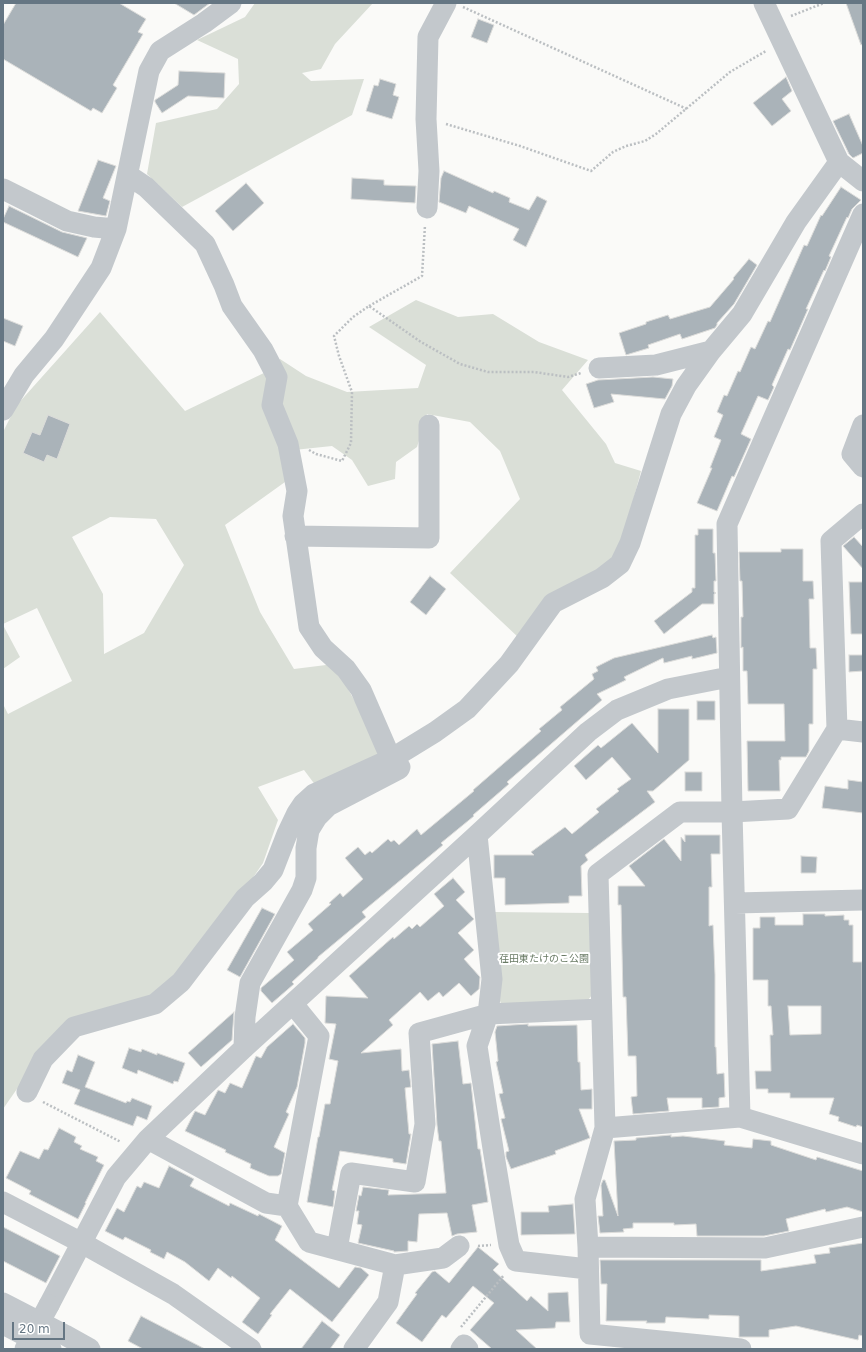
<!DOCTYPE html>
<html>
<head>
<meta charset="utf-8">
<style>
  body { margin:0 }
  #map { position:relative; width:866px; height:1352px; overflow:hidden; background:#fafaf8; font-family:"DejaVu Sans",sans-serif }
  canvas { display:block }
  .frame { position:absolute; inset:0; border:4px solid #657683; pointer-events:none }
  .scale { position:absolute; left:12px; top:1322px; width:53px; height:18px; box-sizing:border-box; border:2px solid #657683; border-top:0; padding-left:5px; font-size:12px; line-height:14px; white-space:nowrap; color:#657683; -webkit-text-stroke:3px #fff; paint-order:stroke }
</style>
</head>
<body>
<div id="map">
<canvas width="866" height="1352"></canvas>
<div class="frame"></div>
<div class="scale">20 m</div>
</div>
<script>
const c = document.querySelector('canvas').getContext('2d');
c.lineJoin = 'round';
function fillPath(path, color) { c.fillStyle = color; c.fill(path, 'evenodd'); }
const toPath = rows => new Path2D(rows.map(r => 'M' + r).join(''));
function stroke(path, color, width, dash) { c.strokeStyle = color; c.lineWidth = width; c.lineCap = dash ? 'butt' : 'round'; c.setLineDash(dash || []); c.stroke(path); }
function write(font, color, halo, rows, align = 'center') {
  c.font = font + ' "DejaVu Sans","Noto Sans JP",sans-serif'; c.lineWidth = 4; c.setLineDash([]); c.textBaseline = 'middle'; c.strokeStyle = halo; c.fillStyle = color; for (const [text, x, y, turn = 0] of rows) {
    c.save(); c.translate(x, y); c.rotate((+turn || 0) * Math.PI / 180); c.textAlign = isNaN(turn) ? turn : align; if (halo) c.strokeText(text, 0, 0); c.fillText(text, 0, 0); c.restore();
  }
}
fillPath(toPath([
  [255,3,373,3,335,44,321,69,302,73,311,81,364,79,352,115,182,207,147,174,156,123,217,109,239,84,238,59,197,40,245,17],
  [416,300,458,317,493,314,539,342,588,360,562,390,606,444,615,463,641,471,617,561,519,638,450,573,520,499,500,451,470,422,427,414,417,447,396,462,395,479,368,486,352,460,332,446,294,450,285,482,225,525,260,612,294,669,334,664,385,755,316,786,304,770,258,787,278,820,263,863,237,901,153,1001,70,1025,19,1086,3,1109,3,704,8,714,72,681,37,608,3,624,3,432,16,406,100,312,185,411,266,372,280,359,306,376,347,392,418,388,426,365,369,327],
  [110,517,156,519,184,565,144,633,104,654,103,594,72,537],
  [3,625,20,657,3,669],
  [495,912,589,913,592,995,588,1000,502,1006,500,1001]
]), '#dadfd7');
const building = toPath([
  [16,3,119,3,146,19,138,32,143,34,113,85,117,88,102,113,93,108,91,111,3,59,3,25,16,3],
  [174,3,210,3,194,15,174,3],
  [846,3,863,3,863,44,861,45,846,3],
  [478,19,494,25,487,43,471,37,478,19],
  [179,71,225,73,224,98,188,96,162,113,155,102,155,100,178,85,179,71],
  [786,77,792,91,782,99,791,111,772,126,753,103,786,77],
  [380,79,396,84,393,95,399,97,392,119,366,111,374,85,378,86,380,79],
  [849,114,863,146,863,153,853,158,849,154,833,121,849,114],
  [98,160,116,166,103,198,110,201,106,216,78,211,98,160],
  [444,171,493,193,494,191,510,198,509,202,529,210,537,196,547,201,526,247,513,240,519,229,469,206,466,213,439,202,441,178,444,171],
  [352,178,384,180,384,185,416,186,415,203,351,199,352,178],
  [246,183,264,203,233,231,215,211,246,183],
  [841,187,861,200,852,209,848,218,847,217,829,256,831,257,825,271,824,270,806,309,808,309,790,350,788,349,772,385,774,387,768,400,758,396,741,434,751,439,734,477,732,476,717,511,697,503,712,468,710,468,721,440,714,437,723,415,717,412,724,395,727,396,738,371,740,372,751,347,755,349,768,321,770,322,804,245,807,246,821,215,822,216,841,187],
  [9,206,62,232,87,238,78,257,3,222,3,219,9,206],
  [749,259,757,265,734,304,717,323,717,325,715,328,682,339,680,334,648,345,649,348,626,355,619,333,646,324,646,322,668,315,670,319,710,307,734,279,733,278,749,259],
  [3,318,23,326,15,346,3,341,3,318],
  [653,377,673,379,672,386,665,399,611,394,614,402,594,408,586,384,598,380,653,377],
  [48,415,70,424,57,459,47,455,44,462,23,453,32,432,40,435,48,415],
  [698,529,713,529,713,553,715,553,716,581,714,581,714,592,716,593,714,594,714,604,702,604,664,634,654,621,692,592,692,588,695,588,695,535,698,535,698,529],
  [854,537,863,547,863,569,843,546,854,537],
  [781,549,803,549,803,581,813,581,814,599,809,599,810,648,816,648,817,669,813,669,813,724,809,724,809,751,806,757,781,757,781,760,779,760,780,791,748,791,747,741,785,741,784,704,748,704,747,671,743,671,743,647,741,648,741,617,743,617,742,581,740,581,739,552,781,552,781,549],
  [430,576,446,589,426,615,410,602,430,576],
  [849,582,863,582,863,634,851,634,849,582],
  [712,635,713,638,716,637,717,653,692,659,692,656,664,663,663,658,624,677,626,680,597,694,602,700,507,782,509,784,473,815,474,816,441,843,443,845,362,912,366,917,318,957,318,958,292,982,294,984,272,1003,261,991,261,988,294,960,287,952,313,930,308,924,331,904,329,903,340,893,343,897,363,879,345,858,358,847,365,855,370,851,372,853,388,839,391,842,394,840,399,845,417,829,421,835,474,791,473,790,541,731,539,729,562,710,560,707,594,679,592,674,598,671,596,667,614,658,712,635],
  [849,655,863,655,863,671,849,672,849,655],
  [697,701,715,701,715,720,697,720,697,701],
  [658,709,689,709,689,760,653,791,647,791,655,802,585,855,588,860,581,866,582,896,569,896,569,903,505,905,505,878,494,878,494,855,534,855,531,852,565,827,572,834,599,812,596,809,619,791,617,789,631,779,612,757,586,780,574,766,598,745,601,748,632,723,658,753,658,709],
  [685,772,702,772,702,791,685,791,685,772],
  [848,780,863,782,863,813,822,808,825,786,848,789,848,780],
  [685,835,720,835,720,854,711,854,712,887,709,887,709,926,713,925,715,975,715,1047,716,1047,717,1074,724,1073,725,1097,719,1098,719,1107,702,1108,702,1098,667,1098,669,1111,633,1114,631,1097,637,1096,636,1056,628,1056,626,997,623,997,621,905,618,905,618,886,645,886,629,866,664,839,681,861,681,837,685,842,685,835],
  [801,856,817,857,816,873,801,873,801,856],
  [453,878,465,892,456,900,474,919,458,933,474,950,464,959,480,977,479,989,471,996,459,983,443,997,439,992,428,1001,420,992,389,1020,393,1025,361,1053,401,1049,402,1071,409,1070,411,1087,405,1088,409,1134,411,1134,406,1164,393,1162,393,1159,340,1151,332,1190,335,1191,333,1207,307,1202,318,1137,319,1137,325,1104,330,1104,338,1061,329,1059,336,1024,325,1023,326,996,368,998,349,976,393,937,394,939,409,926,412,929,417,924,420,927,444,906,434,894,453,878],
  [262,908,275,914,240,977,227,970,262,908],
  [803,914,825,914,825,916,844,915,844,920,849,920,849,925,853,925,853,962,862,962,863,1127,857,1125,856,1127,838,1121,839,1117,829,1114,834,1098,790,1098,790,1093,768,1093,768,1089,756,1089,755,1071,771,1071,770,1035,773,1035,771,1006,768,1006,768,980,753,980,753,928,760,928,760,917,775,917,775,925,803,925,803,914],
  [788,1006,821,1006,821,1034,790,1035,788,1006],
  [234,1012,232,1040,201,1067,188,1053,234,1012],
  [293,1024,305,1038,305,1043,297,1087,286,1112,289,1114,274,1147,285,1153,281,1174,278,1176,269,1176,250,1168,251,1164,225,1152,226,1150,185,1131,195,1111,205,1115,218,1090,225,1093,230,1083,242,1088,256,1056,261,1058,267,1047,293,1024],
  [528,1024,528,1026,577,1025,578,1062,580,1062,581,1090,592,1089,592,1109,579,1109,590,1138,555,1151,556,1154,511,1169,506,1157,506,1152,509,1151,501,1119,505,1118,499,1094,503,1093,496,1062,498,1061,495,1032,497,1026,528,1024],
  [458,1041,463,1084,471,1083,478,1149,480,1149,488,1202,472,1205,477,1232,457,1234,452,1236,447,1213,419,1214,417,1242,408,1241,408,1251,394,1252,394,1251,358,1243,362,1225,357,1224,359,1211,356,1211,359,1195,361,1196,363,1187,389,1190,388,1195,446,1193,441,1141,439,1141,437,1125,432,1044,458,1041],
  [129,1048,141,1052,142,1049,157,1055,157,1053,185,1063,178,1082,174,1081,173,1084,138,1070,137,1074,122,1068,129,1048],
  [78,1055,95,1062,85,1087,126,1103,127,1101,130,1102,132,1098,152,1106,147,1120,137,1116,133,1126,74,1104,80,1090,62,1083,67,1070,72,1072,78,1055],
  [59,1128,76,1137,74,1142,82,1146,80,1149,98,1157,96,1161,104,1165,85,1203,86,1203,78,1219,29,1194,31,1191,6,1178,20,1151,39,1159,44,1149,48,1150,59,1128],
  [671,1135,671,1137,683,1136,725,1141,724,1145,752,1148,753,1139,771,1141,771,1145,816,1160,817,1157,863,1171,863,1212,847,1207,826,1212,825,1209,786,1219,789,1231,764,1236,697,1236,696,1224,674,1225,674,1223,633,1223,633,1228,623,1229,624,1232,600,1233,598,1216,603,1216,601,1185,603,1180,605,1180,618,1216,614,1141,636,1140,636,1138,671,1135],
  [169,1166,194,1179,190,1186,229,1206,230,1203,258,1216,259,1214,282,1226,275,1240,339,1288,355,1267,361,1268,369,1275,332,1322,290,1289,270,1314,272,1315,258,1334,242,1322,260,1298,232,1276,231,1278,218,1268,209,1281,185,1262,167,1252,164,1259,150,1252,151,1250,125,1237,123,1240,105,1231,117,1208,124,1212,137,1186,141,1188,144,1182,159,1188,169,1166],
  [573,1204,575,1234,521,1235,521,1212,549,1212,548,1206,573,1204],
  [3,1227,60,1256,46,1283,3,1261,3,1227],
  [863,1243,863,1336,859,1335,858,1340,796,1326,769,1330,769,1337,739,1337,739,1316,709,1315,709,1319,666,1317,665,1323,646,1323,647,1321,606,1321,607,1284,601,1284,600,1260,761,1260,761,1271,816,1263,814,1255,830,1253,829,1248,863,1243],
  [478,1247,499,1264,493,1270,527,1301,531,1296,548,1311,548,1293,568,1292,570,1322,556,1322,555,1328,516,1330,537,1349,492,1349,470,1330,494,1303,473,1286,446,1318,442,1315,422,1342,396,1323,417,1294,415,1293,432,1272,435,1271,449,1283,478,1247],
  [141,1316,205,1349,143,1349,128,1341,141,1316],
  [322,1321,340,1335,330,1349,301,1349,322,1321]
]);
fillPath(building, '#aab3b9');
stroke(building, '#dcdcda', 1);
stroke(toPath([
  [463,7,687,109],
  [791,16,824,3],
  [446,124,520,146,591,171,613,152,626,146,645,141,656,134,730,72,766,51],
  [369,306,422,276,425,225],
  [309,450,316,454,342,461,351,443,352,392,339,356,334,336,353,317,369,306,421,342,460,364,488,372,534,372,568,377,581,373],
  [43,1102,121,1142],
  [478,1246,491,1245],
  [461,1327,504,1275]
]), '#bbbfc2', 2.5, [2, 2]);
stroke(toPath([
  [839,162,863,181],
  [128,175,146,187,205,244,224,285,232,306,263,350,277,377,272,405,288,444,297,491,293,516,309,627,323,648,346,669,361,690,391,759],
  [3,189,67,221,94,227,116,229],
  [427,208,429,171,426,119,428,37,446,3],
  [863,214,727,524,732,812,740,1117,863,1154],
  [599,368,656,365,711,351],
  [3,410,24,375,54,339,101,268,116,229,149,71,160,51,204,23,231,3],
  [863,425,852,454,863,467],
  [295,536,429,538,429,425],
  [837,729,831,541,863,514],
  [477,835,492,979,488,1014,477,1046,494,1155,509,1245,516,1261,588,1269],
  [735,903,863,900],
  [244,1048,245,1017,250,983,302,890,306,878,306,848,309,830,317,817,328,806,399,769,400,767],
  [27,1092,43,1059,74,1027,155,1004,181,982,245,898,263,882,273,870,287,834,297,813,303,804,314,794,391,759,435,732,467,709,509,664,553,603,602,578,620,564,630,543,671,414,686,386,711,351,742,314,796,222,839,162,764,3],
  [605,1128,740,1117],
  [148,1139,266,1203,287,1206,309,1242,395,1265,443,1258,459,1246],
  [3,1202,82,1243,173,1294,251,1349],
  [287,1206,319,1036,293,1004],
  [588,1247,765,1248,863,1227],
  [337,1249,351,1173,415,1182,425,1124,419,1033,488,1014,601,1009],
  [3,1303,65,1335,90,1349],
  [49,1305,116,1177,148,1139,244,1048,477,835,588,732,617,710,668,689,729,677],
  [3,1324,51,1349],
  [354,1349,388,1302,395,1265],
  [461,1349,464,1345,468,1349],
  [741,1349,590,1334,588,1247,585,1199,605,1128,598,874,680,812,732,812,788,809,837,729,863,732]
]), '#c3c8cc', 21);
stroke(toPath([
  [25,1349,49,1305]
]), '#c3c8cc', 21);
write('10px', '#687a64', '#fff', [
  ["荏田東たけのこ公園",544,959]
]);
</script>
</body>
</html>
